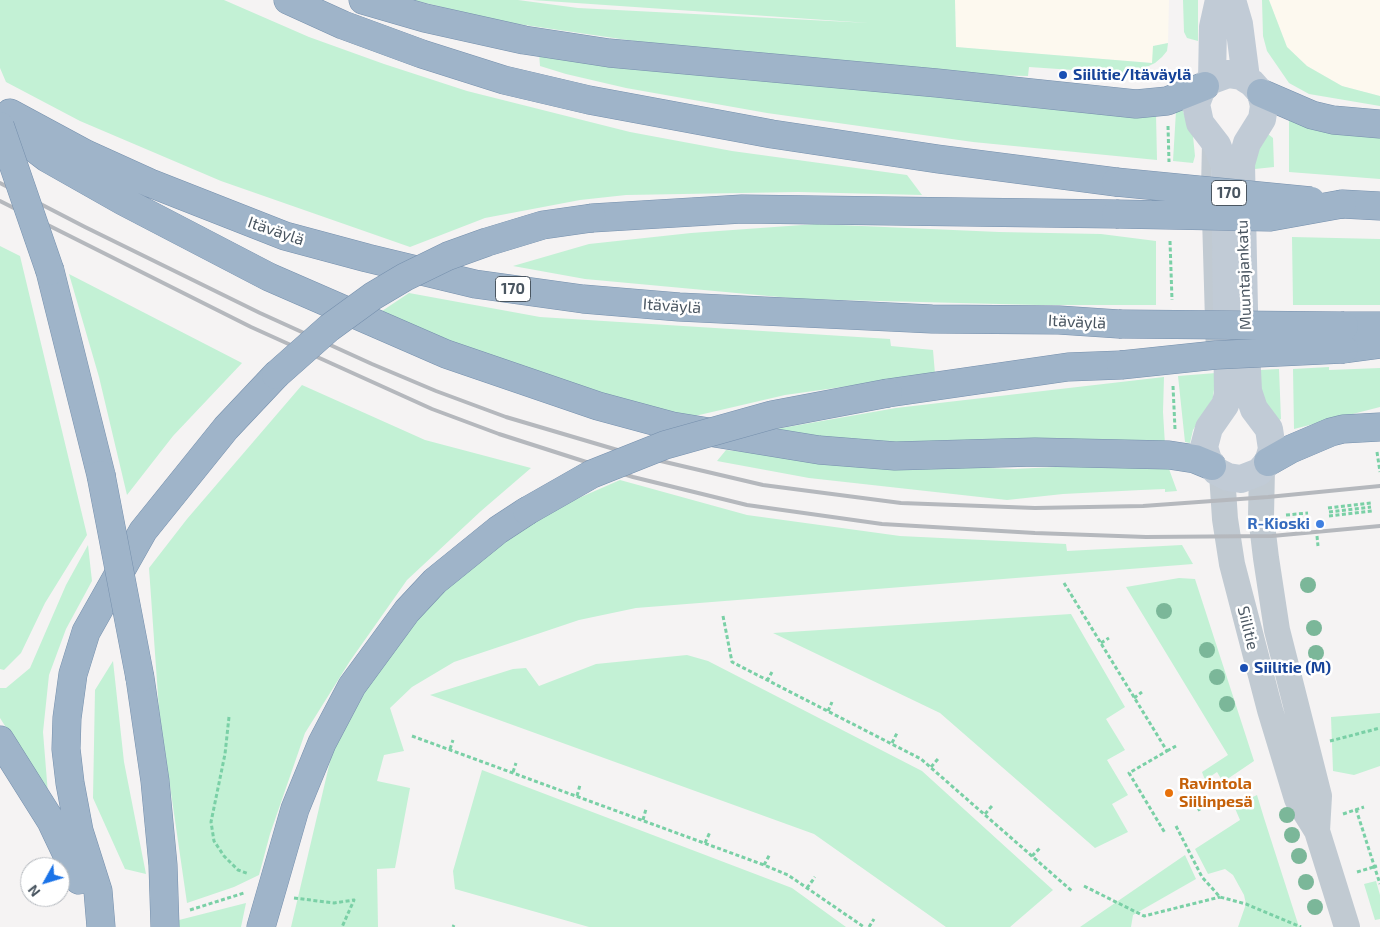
<!DOCTYPE html>
<html>
<head>
<meta charset="utf-8">
<style>
  body { margin:0 }
  #map { position:relative; width:1380px; height:927px; overflow:hidden; background:#f5f3f3; font-family:"Exo 2",sans-serif }
  canvas { display:block }
  .north { position:absolute; left:20px; top:857px; width:50px; height:50px; box-sizing:border-box; background:#fff; border:1px solid #b7bbc0; border-radius:50%; rotate:231deg; font-size:14px; font-weight:700; line-height:20px; text-align:center; color:#4a5661 }
  .north::after { content:''; display:block; margin:auto; width:18px; height:22px; background:#1a73e8; clip-path:polygon(50% 0,100% 100%,50% 72%,0 100%) }
</style>
</head>
<body>
<div id="map">
<canvas width="1380" height="927"></canvas>
<div class="north">N</div>
</div>
<script>
const c = document.querySelector('canvas').getContext('2d');
c.lineJoin = 'round';
function fillPath(path, color) { c.fillStyle = color; c.fill(path, 'evenodd'); }
const toPath = rows => new Path2D(rows.map(r => 'M' + r).join(''));
function stroke(path, color, width, dash) { c.strokeStyle = color; c.lineWidth = width; c.lineCap = dash ? 'butt' : 'round'; c.setLineDash(dash || []); c.stroke(path); }
function write(font, color, halo, rows, align = 'center') {
  c.font = font + ' "Exo 2",sans-serif'; c.lineWidth = 5; c.setLineDash([]); c.textBaseline = 'middle'; c.strokeStyle = halo; c.fillStyle = color; for (const [text, x, y, turn = 0] of rows) {
    c.save(); c.translate(x, y); c.rotate((+turn || 0) * Math.PI / 180); c.textAlign = isNaN(turn) ? turn : align; if (halo) c.strokeText(text, 0, 0); c.fillText(text, 0, 0); c.restore();
  }
}
fillPath(toPath([
  [955,0,1169,0,1168,43,1153,46,1153,63,956,47],
  [1269,0,1380,0,1380,96,1342,86,1307,66,1287,47]
]), '#fdf9ef');
fillPath(toPath([
  [0,0,224,0,309,37,384,64,467,91,630,132,732,151,907,175,922,195,798,192,626,195,580,200,485,218,410,247,221,181,80,121,6,82,0,68],
  [413,0,518,0,578,8,869,23,532,0,955,0,956,47,1152,63,1153,46,1168,43,1167,51,1162,57,1155,63,1132,74,1029,67,1028,76,983,75,648,43,504,22],
  [1183,0,1198,0,1198,41,1187,38,1184,32],
  [1262,0,1269,0,1287,47,1307,66,1342,86,1380,96,1380,106,1309,94,1289,83,1267,51,1263,36],
  [539,53,1156,114,1157,160,973,142,767,113,626,88,566,74,540,66],
  [1182,109,1193,136,1195,156,1193,163,1173,161,1176,111],
  [1289,120,1307,126,1380,135,1380,179,1289,172],
  [1268,134,1273,138,1274,167,1255,169,1252,167,1251,153],
  [816,224,999,232,1101,234,1156,241,1156,305,1039,305,801,299,585,279,513,266,589,244,691,233],
  [1292,237,1380,239,1380,305,1293,305],
  [0,246,20,256,87,535,45,603,21,653,4,670,0,669],
  [69,274,242,363,173,436,127,495,99,377],
  [409,293,540,317,890,339,891,346,933,350,935,374,785,395,682,419,529,371,376,315],
  [1329,367,1329,370,1380,368,1380,407,1294,429,1293,369],
  [1279,369,1281,419,1274,423,1265,409,1259,377,1260,370],
  [1216,373,1213,398,1193,430,1190,443,1185,442,1178,376],
  [1164,377,1163,412,1165,445,918,445,759,432,896,408],
  [302,385,425,440,531,468,481,511,407,580,350,661,305,733,270,834,259,875,234,887,187,903,159,710,149,568,187,519],
  [726,450,838,462,1014,469,1138,463,1169,469,1177,491,1165,492,1165,489,1141,490,1063,494,1007,500,809,478,717,461],
  [620,480,747,515,900,536,1066,544,1067,551,1182,545,1193,564,636,608,579,620,454,662,412,687,390,708,404,751,384,755,377,781,410,788,395,868,377,869,378,927,291,927,336,736,392,644,475,556,572,501],
  [88,545,92,581,66,629,49,675,43,732,48,794,0,718,0,688,6,688,30,668,66,585],
  [1179,578,1195,579,1254,761,1223,782,1217,772,1205,780,1202,772,1228,755,1126,587],
  [1071,614,1125,707,1106,719,1125,750,1107,760,1128,795,1112,804,1128,832,1095,848,940,713,773,633],
  [687,655,708,661,922,771,1053,890,1010,927,946,927,814,834,430,695,513,669,526,668,539,686,596,664],
  [113,661,124,762,146,874,125,869,93,798,95,690],
  [1380,713,1380,766,1354,775,1333,771,1331,717],
  [482,770,792,888,846,927,589,927,455,889,453,871],
  [1257,795,1264,818,1299,927,1238,927,1246,904,1244,895,1233,875,1225,869,1208,874,1195,849,1240,820,1234,806],
  [1185,855,1196,879,1133,915,1131,927,1080,927],
  [1376,881,1380,895,1380,919,1375,920,1364,884],
  [246,903,241,927,179,927,179,920]
]), '#c3f1d5');
const trunk = toPath([
  [288,0,343,25,422,54,504,80,589,100,772,134,938,159,1116,182],
  [363,0,425,18,524,40,609,53,937,83,1136,104,1167,101,1205,86],
  [1261,93,1312,115,1333,120,1380,124],
  [10,113,86,154,150,183,285,236,367,258,475,284,583,299,679,307,932,319,1059,320,1119,324],
  [0,122,47,158,123,201,269,277,446,354,598,406,672,426,819,450,895,456,1035,452,1169,455,1195,459,1212,466],
  [1342,204,1380,206],
  [592,218,742,209,1116,214],
  [50,271,101,475],
  [1344,326,1380,326],
  [1344,349,1380,344],
  [888,393,1068,367,1121,365],
  [1268,462,1291,449,1331,432,1343,429,1380,427],
  [140,678,155,781,163,865,165,927],
  [0,740,51,821,79,880],
  [101,927,98,891,79,831,70,783,66,749,67,718,73,674,86,632,143,531,226,428,276,375],
  [261,927,295,809,322,743,352,686,407,611,435,581,498,530,527,511]
]);
stroke(trunk, '#7690ad', 29);
stroke(toPath([
  [1168,126,1169,162],
  [1170,241,1172,300],
  [1173,386,1175,429],
  [1377,452,1380,472],
  [1328,508,1371,503],
  [1329,512,1371,507],
  [1286,515,1308,513],
  [1329,516,1372,511],
  [1317,536,1318,546],
  [1064,583,1167,751,1129,773,1165,833],
  [723,616,732,662,921,759,1073,892],
  [1101,643,1109,638],
  [767,681,772,672],
  [1134,698,1142,692],
  [828,711,832,702],
  [229,717,225,754,211,822,214,841,224,856,238,870,249,874],
  [412,736,764,865,788,875,864,927],
  [1330,741,1380,728],
  [892,743,897,733],
  [450,749,453,740],
  [1167,751,1176,746],
  [931,767,938,759],
  [513,772,516,763],
  [577,796,580,785],
  [1194,802,1200,811],
  [1356,809,1380,884],
  [985,814,992,806],
  [1343,814,1364,807],
  [643,820,646,809],
  [1176,826,1202,877,1220,897,1246,904,1301,927],
  [705,843,710,832],
  [1032,856,1040,848],
  [764,865,770,854],
  [1357,872,1377,866],
  [1084,886,1144,916,1220,897],
  [807,888,815,877],
  [294,898,334,903,354,900,342,927],
  [190,910,244,893],
  [453,927,454,925],
  [869,927,874,919]
]), '#7ad0a6', 3, [4, 2.5]);
stroke(toPath([
  [1206,190,1207,142],
  [1207,217,1211,355]
]), '#c1cad2', 10);
stroke(toPath([
  [1262,469,1261,516,1266,558,1277,630,1319,796,1317,831],
  [1222,474,1225,519,1232,564,1270,710,1297,799,1317,831,1347,927]
]), '#c1cad2', 26);
stroke(toPath([
  [1232,0,1239,24,1246,78],
  [1228,74,1241,76,1252,83,1261,93,1264,106,1262,119,1247,143,1241,164,1244,309,1248,391,1254,409,1269,429,1272,449,1268,462,1259,472,1241,479,1228,477,1216,471,1208,460,1204,447,1209,428,1225,405,1228,395,1225,166,1217,145,1200,123,1196,104,1201,91,1209,81,1228,74],
  [1212,80,1213,27,1219,0]
]), '#c1cbd6', 28);
stroke(trunk, '#9fb4c9', 28);
stroke(toPath([
  [0,183,85,227,260,313,372,364,436,391,506,417,631,454,763,485,901,503,1035,508,1143,506,1268,497,1380,486],
  [0,201,251,327,432,409,499,434,633,477,747,505,882,524,1035,533,1146,537,1272,536,1380,526]
]), '#b5b8bd', 4);
const trunkBridge = toPath([
  [0,126,50,271],
  [1116,182,1311,201],
  [1116,214,1270,217,1342,204],
  [1119,324,1344,326],
  [1121,365,1216,355,1344,349],
  [276,375,329,328,373,296,405,277,448,256,487,242,543,225,592,218],
  [101,475,140,678],
  [527,511,592,474,665,445,772,415,888,393]
]);
stroke(trunkBridge, '#7690ad', 29, []);
stroke(trunkBridge, '#9fb4c9', 28);
c.fillStyle = '#7bb799';
for (const [x, y] of [
  [1308,585],
  [1164,611],
  [1314,628],
  [1207,650],
  [1316,653],
  [1217,677],
  [1227,704],
  [1287,815],
  [1292,835],
  [1299,856],
  [1306,882],
  [1315,907]
]) { c.beginPath(); c.arc(x, y, 8, 0, 2 * Math.PI); c.fill(); }
for (const [x, y, r, color] of [
  [1063,75,5,"#1a4fb4"],
  [1320,524,5,"#3f7fe0"],
  [1244,668,5,"#1a4fb4"],
  [1169,793,5,"#e8710a"]
]) { const dot = new Path2D(); dot.arc(x, y, r, 0, 2 * Math.PI); c.fillStyle = color; c.fill(dot); stroke(dot, '#fff', 2); }
for (const [x, y, w] of [
  [1229,193,35],
  [513,289,35]
]) { const box = new Path2D(); box.roundRect(x - w / 2, y - 12.5, w, 25, 4); c.fillStyle = '#fff'; c.fill(box); stroke(box, '#4a5661', 1); }
write('bold 15px', '#4a5661', null, [
  ["170",1229,193],
  ["170",513,289]
]);
write('bold 16px', '#164399', '#fff', [
  ["Siilitie/Itäväylä",1073,75],
  ["Siilitie (M)",1254,668]
], 'left');
write('16px', '#4a5661', '#fff', [
  ["Itäväylä",276,231,19],
  ["Muuntajankatu",1244,275,-92],
  ["Itäväylä",672,306,4],
  ["Itäväylä",1077,322,3],
  ["Siilitie",1248,628,76]
]);
write('bold 16px', '#366cbe', '#fff', [
  ["R-Kioski",1310,524]
], 'right');
write('bold 16px', '#c56008', '#fff', [
  ["Ravintola",1179,784],
  ["Siilinpesä",1179,802]
], 'left');
</script>
</body>
</html>
